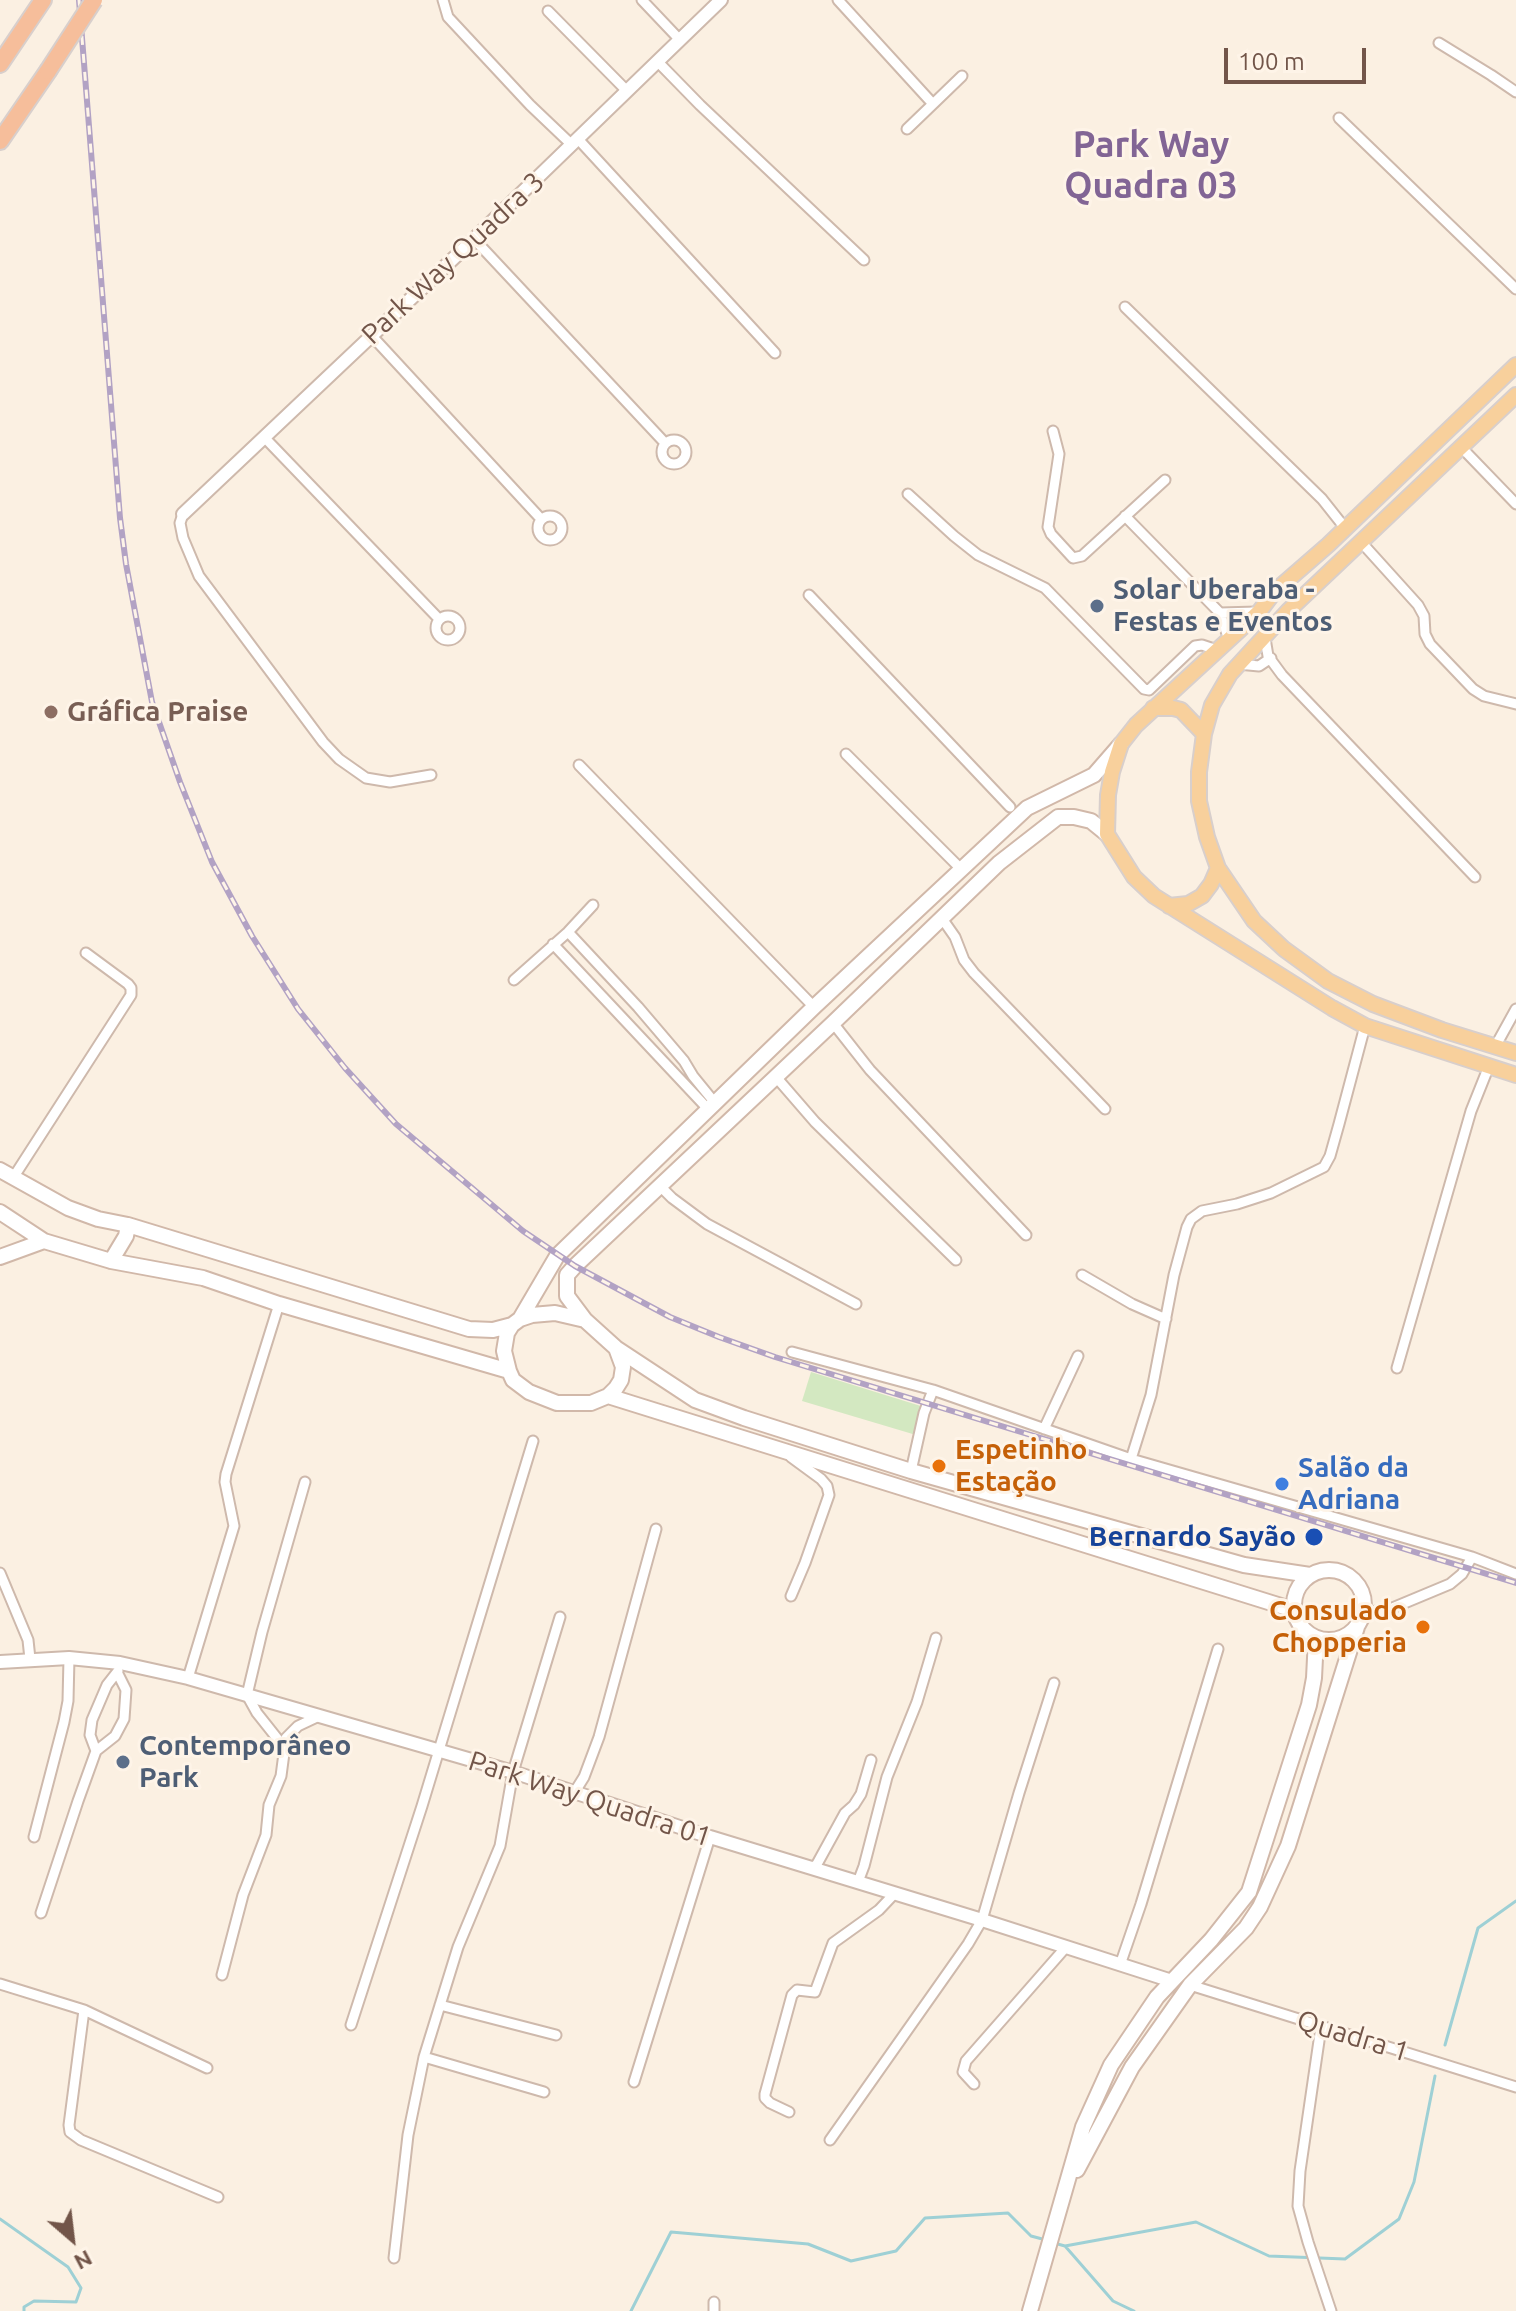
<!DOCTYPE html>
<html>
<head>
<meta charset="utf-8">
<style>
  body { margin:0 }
  #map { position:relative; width:1516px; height:2311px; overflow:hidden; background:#fbf0e2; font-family:Ubuntu,sans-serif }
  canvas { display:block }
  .north { position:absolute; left:32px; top:2199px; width:80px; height:80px; -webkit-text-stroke:6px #fef4e8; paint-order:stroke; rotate:152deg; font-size:22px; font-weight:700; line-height:32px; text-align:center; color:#725549 }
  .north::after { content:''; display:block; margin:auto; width:28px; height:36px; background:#725549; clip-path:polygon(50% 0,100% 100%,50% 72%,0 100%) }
  .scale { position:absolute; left:1224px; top:48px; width:142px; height:36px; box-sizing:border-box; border:4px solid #725549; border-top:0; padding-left:10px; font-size:24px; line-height:28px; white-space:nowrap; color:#725549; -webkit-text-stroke:6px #fef4e8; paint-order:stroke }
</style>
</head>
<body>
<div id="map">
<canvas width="1516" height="2311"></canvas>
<div class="north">N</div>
<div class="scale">100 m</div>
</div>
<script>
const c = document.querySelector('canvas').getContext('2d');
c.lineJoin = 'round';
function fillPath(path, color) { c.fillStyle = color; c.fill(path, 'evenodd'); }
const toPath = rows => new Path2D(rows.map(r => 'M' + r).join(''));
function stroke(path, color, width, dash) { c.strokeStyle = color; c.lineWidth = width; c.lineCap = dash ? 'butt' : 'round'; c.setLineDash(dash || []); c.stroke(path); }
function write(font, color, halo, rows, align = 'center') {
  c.font = font + ' Ubuntu,sans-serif'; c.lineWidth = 6; c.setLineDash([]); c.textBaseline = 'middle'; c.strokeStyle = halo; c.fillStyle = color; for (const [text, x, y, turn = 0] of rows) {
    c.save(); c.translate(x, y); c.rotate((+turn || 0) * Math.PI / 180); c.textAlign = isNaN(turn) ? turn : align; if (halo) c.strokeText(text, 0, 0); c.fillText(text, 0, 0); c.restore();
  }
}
fillPath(toPath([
  [811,1372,924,1407,916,1435,802,1401]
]), '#d3e8c1');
stroke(toPath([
  [1445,2045,1478,1928,1516,1901],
  [0,2219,68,2267,81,2288,76,2302,34,2301,24,2307,24,2311],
  [1054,2243,1065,2246,1113,2301,1134,2311],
  [1065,2246,1196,2222,1269,2256,1345,2259,1399,2219,1414,2182,1435,2076],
  [631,2311,671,2232,808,2244,851,2261,896,2251,925,2218,1008,2213,1031,2236,1046,2240]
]), '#9ed0d5', 3);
const minor = toPath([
  [443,0,448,17,530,105,572,145],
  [642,0,680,40],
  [838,0,933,104,907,129],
  [548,11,627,91],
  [1439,43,1491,75,1516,92],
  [658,62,700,105,864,260],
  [933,104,962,76],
  [1339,118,1516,289],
  [578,139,775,353],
  [474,239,665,443],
  [1125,307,1322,499,1345,528],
  [371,335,541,519],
  [1053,431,1059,454,1048,527,1051,534,1073,558,1082,556,1165,480],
  [264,437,439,619],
  '662 452a12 12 0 1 1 24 0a12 12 0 1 1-24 0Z',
  [1461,447,1516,504],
  [908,494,954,536,978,555,1045,588,1144,689,1149,690,1195,646,1202,645,1217,650],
  [183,514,180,523,183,538,199,576,323,742,339,759,366,778,390,782,431,775],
  '538 528a12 12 0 1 1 24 0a12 12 0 1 1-24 0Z',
  [1125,516,1220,613,1229,640],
  [1362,543,1418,605,1424,616,1425,634,1430,644,1473,689,1484,696,1516,704],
  [809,595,1010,807],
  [1220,613,1257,612],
  '436 628a12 12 0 1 1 24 0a12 12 0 1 1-24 0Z',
  [1265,638,1268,656,1282,675,1475,877],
  [1238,664,1259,666,1271,658],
  [846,754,961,869],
  [579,765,814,1007],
  [941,917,955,937,964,960,974,973,1105,1109],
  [568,932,638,1007,684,1061,693,1076,715,1103],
  [553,944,708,1109],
  [514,980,568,932,593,905],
  [833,1023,870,1070,1026,1235],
  [1495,1047,1516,1009],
  [776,1077,815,1122,956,1260],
  [13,1178,131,995,131,988,128,984,86,953],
  [659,1185,672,1198,707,1224,856,1304],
  [1082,1275,1132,1304,1166,1319],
  [792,1352,933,1390,1131,1459,1472,1557,1516,1574],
  [1397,1368,1471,1111,1489,1066],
  [1044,1429,1078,1356],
  [791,1457,821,1479,827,1486,829,1495,805,1563,791,1596],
  [1131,1459,1151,1395,1174,1275,1187,1227,1191,1219,1202,1211,1237,1204,1271,1193,1324,1167,1330,1156,1339,1124,1365,1026],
  [911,1471,924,1413,933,1390],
  [0,1573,28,1640,30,1659],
  [1364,1613,1390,1609,1450,1584,1462,1574,1472,1557],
  [188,1678,234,1526,225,1482,226,1474,279,1304],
  [284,1747,257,1713,247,1695,262,1632,305,1482],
  [96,1751,90,1735,92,1720,107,1685,118,1671],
  [574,1793,584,1777,599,1737,656,1529],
  [34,1837,64,1722,68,1701,69,1658],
  [812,1868,817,1864,845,1813,854,1805,861,1794,871,1760],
  [858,1882,864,1866,887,1777,917,1702,936,1638],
  [41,1913,78,1801,96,1751,115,1736,124,1719,126,1690,118,1674],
  [1120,1965,1141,1904,1218,1649],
  [222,1975,243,1895,266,1835,269,1805,281,1776,286,1738,298,1726,317,1717],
  [0,1984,84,2010,69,2125,70,2132,81,2140,218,2197],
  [1190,1985,1516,2087],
  [440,2005,556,2035],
  [84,2010,207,2068],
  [351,2025,422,1806,533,1441],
  [1321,2027,1300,2171,1298,2206,1308,2242,1331,2311],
  [424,2057,544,2092],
  [634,2082,710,1837],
  [974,2084,963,2072,966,2061,1066,1947],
  [789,2112,770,2103,765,2098,765,2094,792,1995,797,1990,815,1992,833,1943,879,1910,895,1893],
  [830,2140,968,1944,982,1920,1019,1793,1054,1683],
  [394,2258,408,2135,424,2057,458,1947,500,1846,513,1772,560,1617],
  [714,2302,714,2311]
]);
const tertiary = toPath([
  [183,514,474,239,721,0],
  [0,1662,69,1658,120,1663,188,1678,513,1772,710,1837,982,1920,1172,1981]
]);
const secondary = toPath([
  [1107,834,1091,821,1074,817,1058,817,999,863,833,1023,575,1266,567,1275,567,1296,585,1320,616,1348,695,1400,744,1418,911,1471,1244,1565,1310,1575],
  [0,1170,68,1208,98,1219,128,1225,469,1329,493,1330,512,1325],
  [0,1212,44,1241,111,1261,203,1278,279,1304,509,1371],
  [0,1257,44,1241],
  [111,1261,126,1236,128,1225],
  [520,1319,557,1256,814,1007,1027,808,1094,775,1121,744],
  [585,1320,555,1313,532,1315,520,1319,512,1325,507,1333,504,1351,509,1371,513,1380,529,1392,557,1403,591,1403,608,1396,616,1388,621,1380,623,1367,616,1348],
  [608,1396,1294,1610],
  '1294 1605a35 35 0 1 1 70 0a35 35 0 1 1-70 0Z',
  [1077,2170,1132,2067,1190,1985,1246,1928,1260,1907,1288,1846,1357,1627],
  [1030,2311,1083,2127,1111,2065,1157,1997,1211,1940,1249,1892,1309,1705,1314,1678,1316,1638]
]);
const primary = toPath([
  [1516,365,1328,545,1274,592,1259,612,1136,725,1121,744,1112,772,1108,795,1107,834,1134,877,1154,896,1332,1008,1365,1026,1516,1075],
  [1516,395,1288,611,1230,674,1212,705,1204,734,1199,772,1199,801,1207,837,1218,868,1254,921,1284,949,1328,981,1373,1004,1442,1030,1516,1053],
  [1153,708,1173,708,1181,710,1204,734],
  [1169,906,1188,904,1202,896,1211,884,1218,868]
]);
const trunk = toPath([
  [0,64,43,0],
  [0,141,48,71]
]);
stroke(minor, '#ceb9ac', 13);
stroke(tertiary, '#ceb9ac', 16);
stroke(secondary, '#d1b8a9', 18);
stroke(primary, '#d8cfcc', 18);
stroke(trunk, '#d8cfcc', 20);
stroke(minor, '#fff', 9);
stroke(tertiary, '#fff', 12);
stroke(secondary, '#fff', 14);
stroke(primary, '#f8d09c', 14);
stroke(trunk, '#f6be9b', 16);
const rail = toPath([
  [79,0,120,518,126,564,152,702,180,782,212,862,252,936,298,1009,345,1068,396,1124,523,1231,575,1266,670,1317,719,1337,775,1357,1516,1583]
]);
stroke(rail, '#b2a2c4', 6);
stroke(rail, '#fef4e8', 3, [9]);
const trunkBridge = toPath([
  [48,71,94,0]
]);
stroke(trunkBridge, '#d8cfcc', 20, []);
stroke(trunkBridge, '#f6be9b', 16);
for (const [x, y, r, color] of [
  [1097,606,8,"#5c6f8a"],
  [51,712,8,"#8d6e63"],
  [939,1466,8,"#e8710a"],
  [1282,1484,8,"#3f7fe0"],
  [1314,1537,10,"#1a4fb4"],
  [1423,1627,8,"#e8710a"],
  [123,1762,8,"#5c6f8a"]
]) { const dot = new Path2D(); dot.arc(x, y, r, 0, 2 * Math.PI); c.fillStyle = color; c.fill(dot); stroke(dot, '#fef4e8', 3); }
write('28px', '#725549', '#fef4e8', [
  ["Park Way Quadra 3",453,258,-43],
  ["Park Way Quadra 01",590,1799,18],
  ["Quadra 1",1353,2036,17]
]);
write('bold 28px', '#4e5e75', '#fef4e8', [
  ["Solar Uberaba -",1113,590],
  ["Festas e Eventos",1113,622],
  ["Contemporâneo",139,1746],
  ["Park",139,1778]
], 'left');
write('bold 28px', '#785e54', '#fef4e8', [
  ["Gráfica Praise",67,712]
], 'left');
write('bold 28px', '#c56008', '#fef4e8', [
  ["Espetinho",955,1450],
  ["Estação",955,1482],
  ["Consulado",1407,1611,"right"],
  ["Chopperia",1407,1643,"right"]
], 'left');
write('bold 28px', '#366cbe', '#fef4e8', [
  ["Salão da",1298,1468],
  ["Adriana",1298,1500]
], 'left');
write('bold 28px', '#164399', '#fef4e8', [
  ["Bernardo Sayão",1296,1537]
], 'right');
write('bold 36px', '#826595', '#fef4e8', [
  ["Park Way",1151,145],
  ["Quadra 03",1151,186]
]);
</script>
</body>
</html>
